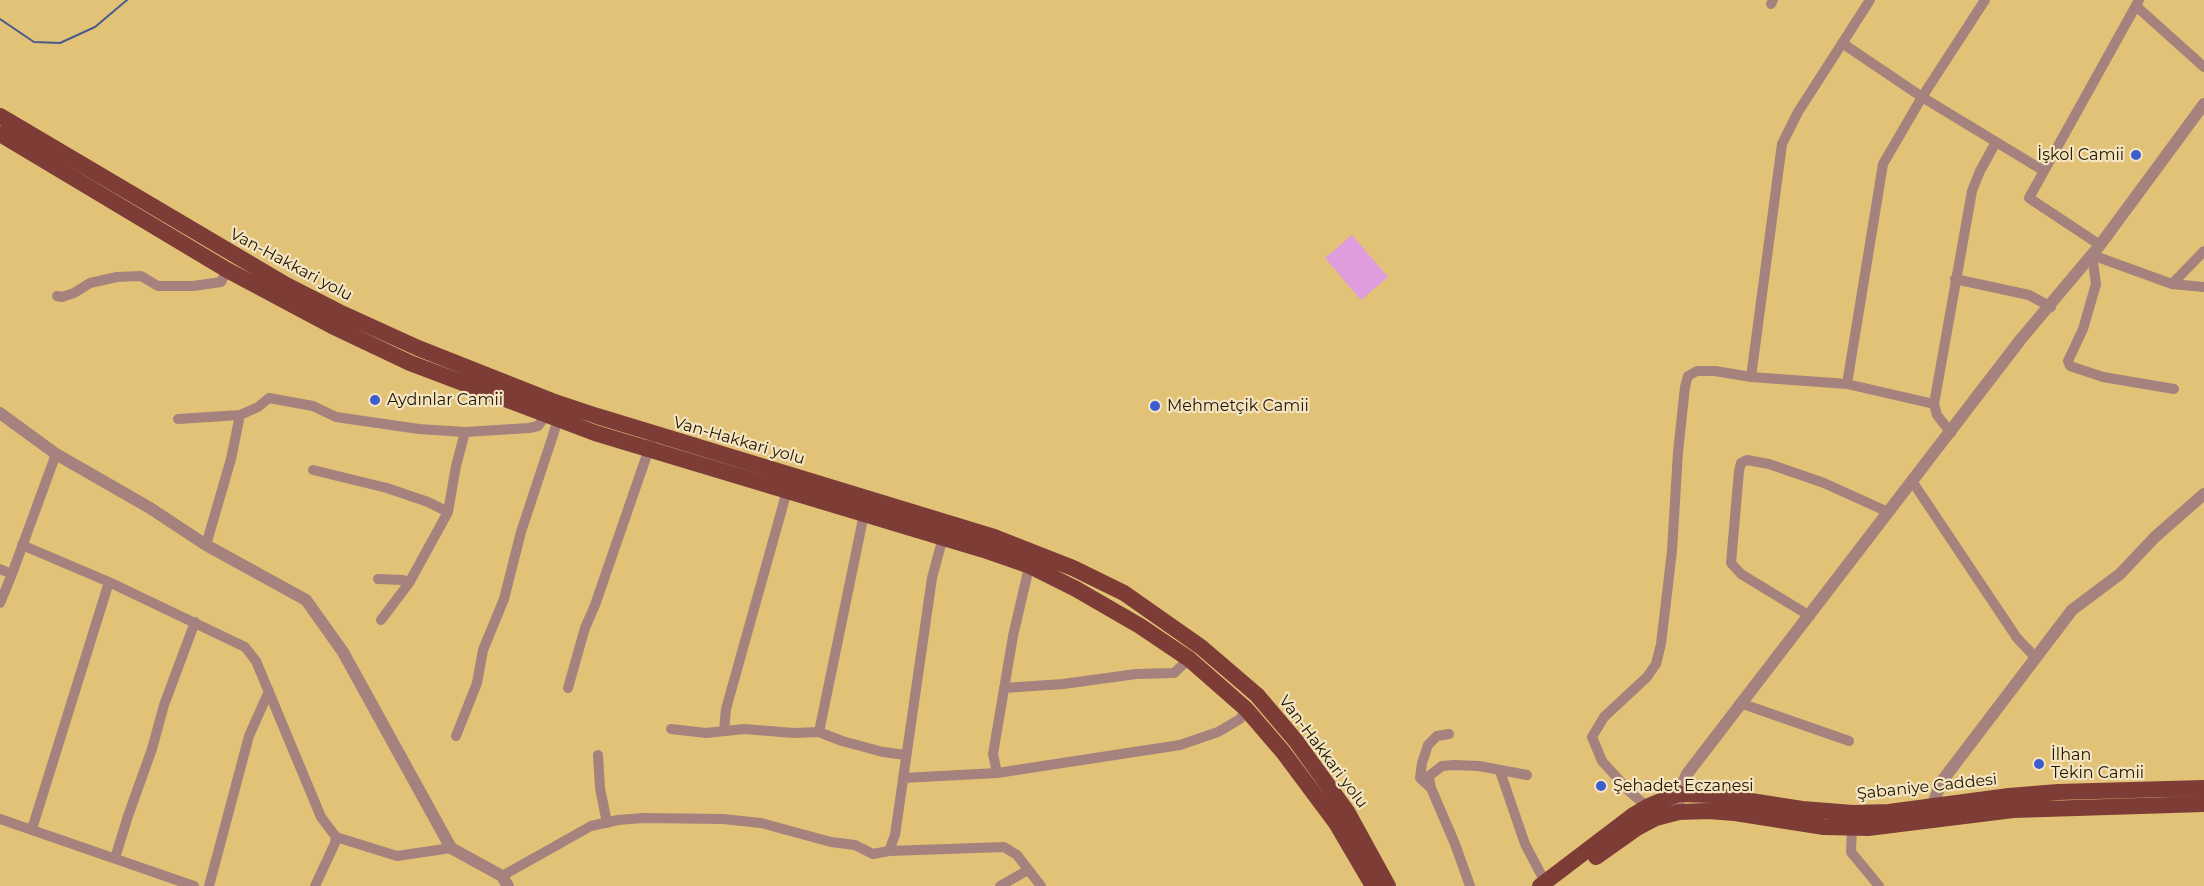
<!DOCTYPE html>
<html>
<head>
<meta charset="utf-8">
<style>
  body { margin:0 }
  canvas { display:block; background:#e1c277 }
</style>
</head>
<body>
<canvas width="2204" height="886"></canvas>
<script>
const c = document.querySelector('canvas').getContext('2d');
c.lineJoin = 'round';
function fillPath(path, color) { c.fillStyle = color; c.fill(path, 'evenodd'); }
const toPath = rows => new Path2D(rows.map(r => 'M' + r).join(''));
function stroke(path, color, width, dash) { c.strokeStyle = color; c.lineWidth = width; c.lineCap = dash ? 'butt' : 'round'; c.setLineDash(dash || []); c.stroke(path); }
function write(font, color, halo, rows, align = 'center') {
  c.font = font + ' Montserrat,sans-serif'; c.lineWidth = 4.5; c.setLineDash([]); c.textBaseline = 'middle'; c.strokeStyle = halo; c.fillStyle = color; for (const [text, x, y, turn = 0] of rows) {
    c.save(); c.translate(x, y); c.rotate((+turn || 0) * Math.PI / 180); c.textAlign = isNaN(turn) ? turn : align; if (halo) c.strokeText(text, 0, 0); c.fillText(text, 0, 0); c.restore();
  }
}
fillPath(toPath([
  [1352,235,1388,277,1361,300,1325,258]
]), '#df9ddd');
stroke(toPath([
  [0,19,34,42,60,43,95,27,127,0]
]), '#495b8e', 2);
stroke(toPath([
  [1870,0,1798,112,1782,144,1751,377,1847,384,1934,404,1937,415,1951,433],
  [1771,4,1773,0],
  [2136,6,2204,67],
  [1842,43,1922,97,2044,171],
  [2100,245,2029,198,2139,0],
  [2092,255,2096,284,2083,329,2068,361,2070,366,2103,377,2174,389],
  [2092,255,2172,284,2204,287],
  [1955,279,2029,295,2051,307],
  [2172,284,2204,251],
  [57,296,62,297,74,293,90,283,117,277,141,276,158,286,193,286,221,282,227,270],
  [1847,384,1883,164,1922,97,1985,0],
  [1934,404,1972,191,1980,171,1996,142],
  [178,419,240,415,258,407,269,398,313,406,336,417,419,429,465,432,529,428,538,426,546,415],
  [313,470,387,488,428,502,448,512],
  [1912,481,2017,638,2036,658],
  [22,545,109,582,245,647,256,661,321,817,336,837,397,856,451,848],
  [206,545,231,459,240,415],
  [0,569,12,574],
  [378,579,403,580,409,583],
  [0,603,12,574,56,454],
  [1810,616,1741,574,1731,563,1739,471,1741,463,1747,460,1769,464,1824,483,1888,512],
  [381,620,409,583,448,512,456,466,465,432],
  [568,688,585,628,595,605,651,443],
  [1004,688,1063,684,1136,674,1174,673,1189,659],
  [1740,703,1849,741],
  [671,729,706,733,744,729,794,733,819,732,842,741,883,752,906,755],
  [724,730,726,709,787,491],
  [819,732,864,514],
  [456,736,477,683,483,650,504,599,521,532,558,420],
  [598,755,600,788,607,823],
  [1500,771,1525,844,1545,882],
  [997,773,993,754,1013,636,1030,563],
  [903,778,997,773,1180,745,1218,732,1240,719,1246,709],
  [1431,788,1420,778,1422,763,1428,745,1437,736,1449,734],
  [1651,810,1630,792,1602,761,1592,737,1604,717,1647,677,1656,664,1661,644,1672,551,1678,452,1685,387,1688,376,1697,371,1715,371,1751,377],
  [0,819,194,886],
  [1852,828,1851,852,1879,886],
  [32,829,109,582],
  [889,851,895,835,932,578,943,537],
  [115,858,128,816,152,749,164,705,195,622],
  [502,876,591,826,618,820,643,818,723,819,761,823,831,842,855,845,873,854,889,851,1004,847,1017,855,1041,886],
  [209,886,249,736,269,691],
  [315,886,335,843,336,837],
  [1000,886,1028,870],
  [1470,886,1455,844,1431,788,1429,776,1442,766,1454,765,1479,766,1527,775]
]), '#a5827d', 10);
stroke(toPath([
  [0,413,56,454,150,508,206,545,306,600,343,652,451,848,502,876,508,886],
  [1932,806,1942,781,2072,610,2120,574,2155,537,2204,494],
  [1679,812,1678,794,1687,774,2021,339,2100,245,2204,104]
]), '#a5827d', 12);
stroke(toPath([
  [0,116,286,285,339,312,418,348,552,401,597,416,994,537,1073,568,1124,593,1201,647,1257,695,1296,741,1348,813,1388,886],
  [0,134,227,270,332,326,410,363,595,433,984,550,1030,566,1076,589,1140,626,1189,659,1246,709,1283,752,1336,823,1373,886],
  [1596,857,1637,828,1656,818,1679,812,1708,811,1735,813,1824,827,1868,828,2013,810,2204,804],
  [1540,886,1632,816,1649,806,1678,794,1712,795,1802,809,1853,813,1889,812,2009,796,2058,792,2204,788]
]), '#7e3c36', 16);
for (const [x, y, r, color] of [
  [2136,155,6,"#3d5dcf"],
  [375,400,6,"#3d5dcf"],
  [1155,406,6,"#3d5dcf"],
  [2039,764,6,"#3d5dcf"],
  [1601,786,6,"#3d5dcf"]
]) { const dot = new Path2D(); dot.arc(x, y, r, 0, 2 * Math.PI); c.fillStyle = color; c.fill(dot); stroke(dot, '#f4e4c0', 2); }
write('16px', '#1f1601', '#f4e4c0', [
  ["İşkol Camii",2124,155,"right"],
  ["Aydınlar Camii",387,400],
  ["Mehmetçik Camii",1167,406],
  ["İlhan",2051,755],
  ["Tekin Camii",2051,773],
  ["Şehadet Eczanesi",1613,786]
], 'left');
write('16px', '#1f1601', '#f4e4c0', [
  ["Van-Hakkari yolu",291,265,28],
  ["Van-Hakkari yolu",739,441,16],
  ["Van-Hakkari yolu",1323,752,53],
  ["Şabaniye Caddesi",1927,787,-6]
]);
</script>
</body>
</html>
